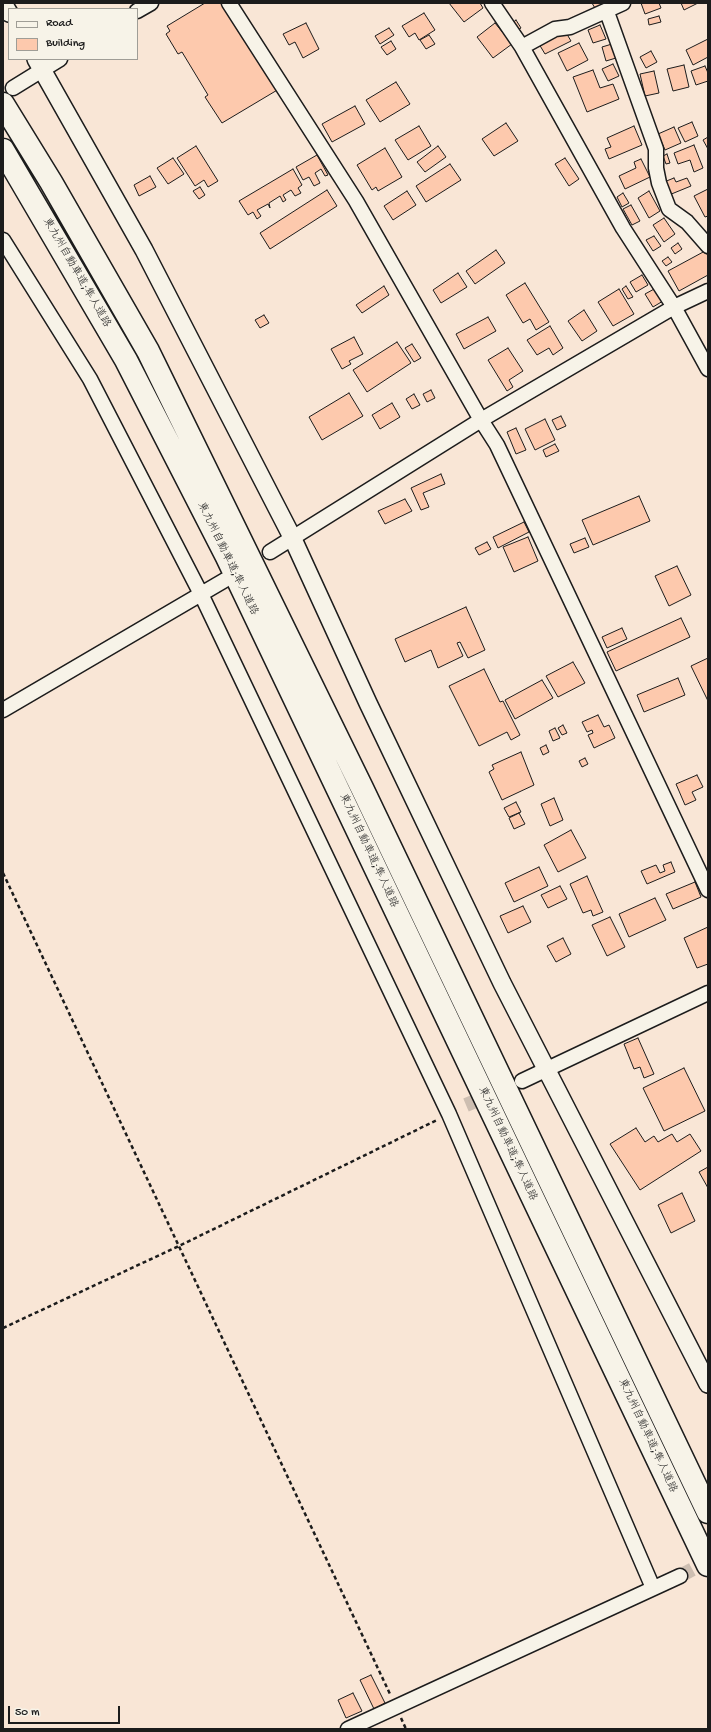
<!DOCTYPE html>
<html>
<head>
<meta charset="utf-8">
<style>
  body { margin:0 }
  #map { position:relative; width:711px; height:1732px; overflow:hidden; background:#f9e6d6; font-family:"Gochi Hand",sans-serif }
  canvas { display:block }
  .frame { position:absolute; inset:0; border:4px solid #1c1c1c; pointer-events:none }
  .legend { position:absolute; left:8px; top:8px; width:130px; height:52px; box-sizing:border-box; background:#f7f3e8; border:1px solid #9f9d96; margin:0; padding:5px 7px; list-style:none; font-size:12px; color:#1c1c1c }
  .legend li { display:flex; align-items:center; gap:8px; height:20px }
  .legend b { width:20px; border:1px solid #9f9d96 }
  .scale { position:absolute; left:8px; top:1706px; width:112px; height:18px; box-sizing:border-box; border:2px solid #1c1c1c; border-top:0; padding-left:5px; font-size:12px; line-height:14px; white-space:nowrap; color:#1c1c1c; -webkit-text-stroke:3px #f7f3e8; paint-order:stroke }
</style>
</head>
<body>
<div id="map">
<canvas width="711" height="1732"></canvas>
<div class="frame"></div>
<ul class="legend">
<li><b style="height:5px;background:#f7f3e8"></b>Road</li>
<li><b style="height:11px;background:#fdc9ad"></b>Building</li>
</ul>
<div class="scale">50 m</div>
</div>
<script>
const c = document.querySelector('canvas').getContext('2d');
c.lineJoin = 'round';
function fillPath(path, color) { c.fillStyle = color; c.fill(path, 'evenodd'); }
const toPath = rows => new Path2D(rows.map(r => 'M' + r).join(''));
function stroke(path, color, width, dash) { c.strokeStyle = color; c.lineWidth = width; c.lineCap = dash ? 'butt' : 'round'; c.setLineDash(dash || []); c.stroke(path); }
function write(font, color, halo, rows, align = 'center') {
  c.font = font + ' "Gochi Hand","Klee One",sans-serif'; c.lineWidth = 3.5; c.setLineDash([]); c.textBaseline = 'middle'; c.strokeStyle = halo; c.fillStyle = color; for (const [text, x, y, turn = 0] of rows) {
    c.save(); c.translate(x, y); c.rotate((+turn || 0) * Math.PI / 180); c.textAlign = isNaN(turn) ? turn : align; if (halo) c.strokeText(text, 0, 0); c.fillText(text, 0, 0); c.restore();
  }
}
const building = toPath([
  [205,3,227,3,279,89,222,123,205,97,208,95,182,52,178,54,166,34,170,31,167,26,205,3],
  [449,3,480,3,483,8,464,22,449,3],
  [592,3,609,3,596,10,592,3],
  [641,3,659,3,661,8,645,14,641,3],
  [681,3,698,3,684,10,681,3],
  [424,13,435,30,419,40,415,33,409,37,402,26,424,13],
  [659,16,661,22,649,25,648,19,659,16],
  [516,20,521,28,516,31,511,24,516,20],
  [306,23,319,49,303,58,295,42,289,45,283,34,306,23],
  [495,23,512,44,493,58,477,37,495,23],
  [600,25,606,39,593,43,588,30,600,25],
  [389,28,394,35,380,44,375,36,389,28],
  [565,31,571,41,545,54,539,44,565,31],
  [429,35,435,44,426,49,420,40,429,35],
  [708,39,708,57,693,65,686,50,708,39],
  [391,41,396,49,387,55,381,47,391,41],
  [579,43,588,60,567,71,558,53,579,43],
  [612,44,616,58,606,61,602,47,612,44],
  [651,51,657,62,646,68,640,57,651,51],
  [613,64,619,76,608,81,602,69,613,64],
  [684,65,689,87,673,91,667,69,684,65],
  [705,66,708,73,708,81,696,85,691,71,705,66],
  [593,70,600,88,613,84,619,99,587,112,573,77,593,70],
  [654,71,659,93,645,96,640,74,654,71],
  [396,82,410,104,380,122,366,100,396,82],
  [355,106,365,124,332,142,322,124,355,106],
  [692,122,698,136,685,142,678,128,692,122],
  [506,123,518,141,494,156,482,139,506,123],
  [419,126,431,146,408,160,395,140,419,126],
  [634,126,642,145,609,159,605,149,611,147,607,138,634,126],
  [674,127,681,143,665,150,658,134,674,127],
  [708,137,708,149,703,140,708,137],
  [694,145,703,168,694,172,690,160,678,164,674,153,694,145],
  [196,146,218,181,208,187,204,180,195,186,177,158,196,146],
  [438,146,446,157,425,172,417,162,438,146],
  [385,148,402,177,378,191,376,187,372,190,357,165,385,148],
  [667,154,670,163,666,164,663,156,667,154],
  [317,155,328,175,325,176,321,169,315,173,320,183,314,186,309,177,303,180,296,167,317,155],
  [173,158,184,174,168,184,157,168,173,158],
  [565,158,579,179,569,186,555,164,565,158],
  [641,159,650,177,625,189,619,176,636,168,634,162,641,159],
  [450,164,461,180,426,202,416,186,450,164],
  [293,169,302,185,298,188,301,193,295,196,291,190,283,195,286,200,283,202,280,196,269,203,270,208,268,204,257,210,261,216,257,219,253,212,248,215,239,201,293,169],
  [150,176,156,187,139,196,134,185,150,176],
  [674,178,676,182,687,178,691,186,669,195,664,182,674,178],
  [200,187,205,195,199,199,193,191,200,187],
  [708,189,708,216,705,217,694,196,708,189],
  [327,190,337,206,270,249,260,233,327,190],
  [407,191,416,205,393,220,384,206,407,191],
  [649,191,660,211,649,218,638,198,649,191],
  [623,193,629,203,622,207,617,197,623,193],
  [631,205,640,221,632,225,623,209,631,205],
  [664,218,675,234,664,242,653,225,664,218],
  [654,236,661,246,653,251,646,240,654,236],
  [678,243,682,249,675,254,671,248,678,243],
  [496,250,505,263,475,284,466,271,496,250],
  [705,251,708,256,708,275,679,291,668,271,705,251],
  [668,257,672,262,666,266,662,261,668,257],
  [458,273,467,287,441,303,433,290,458,273],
  [642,275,648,285,636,292,630,282,642,275],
  [525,283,549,322,536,330,530,319,523,323,506,295,525,283],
  [384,286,389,295,362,313,356,305,384,286],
  [626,286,633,297,628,299,622,289,626,286],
  [656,288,663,301,653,307,645,294,656,288],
  [619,289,634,314,613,326,598,302,619,289],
  [584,310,597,331,582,341,568,321,584,310],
  [264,315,269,323,260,328,255,320,264,315],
  [488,317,496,331,464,349,456,334,488,317],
  [550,326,563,348,553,355,549,348,537,355,527,340,550,326],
  [354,337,363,354,349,361,351,364,342,369,331,349,354,337],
  [397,342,411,363,367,392,353,370,397,342],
  [412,344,421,358,414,362,405,348,412,344],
  [508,348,523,371,509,380,513,387,507,391,488,360,508,348],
  [431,390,435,398,427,402,423,394,431,390],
  [349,393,363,416,322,440,309,417,349,393],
  [414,394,420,405,412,409,406,399,414,394],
  [392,403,400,417,380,429,372,415,392,403],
  [561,416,566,426,557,430,552,420,561,416],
  [545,419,555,440,535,450,525,429,545,419],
  [516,428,526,450,516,454,507,432,516,428],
  [555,444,559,451,546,457,543,450,555,444],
  [441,474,445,484,423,493,429,507,421,510,411,488,441,474],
  [639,496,650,521,593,545,582,520,639,496],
  [405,499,412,511,385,524,378,511,405,499],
  [524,522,529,532,498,548,493,537,524,522],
  [528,537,538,561,514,572,503,547,528,537],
  [585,538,589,547,574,553,570,544,585,538],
  [487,542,491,549,479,555,475,548,487,542],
  [677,566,691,595,669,606,655,576,677,566],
  [466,607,485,650,468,658,460,642,457,643,463,656,438,668,431,650,405,662,395,639,466,607],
  [681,618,690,637,616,671,607,652,681,618],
  [622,628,627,639,607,648,602,637,622,628],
  [708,658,708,701,691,666,708,658],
  [573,662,585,683,558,697,546,676,573,662],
  [484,669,500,702,503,701,520,735,511,740,507,732,479,746,449,686,484,669],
  [678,678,685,695,644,712,637,695,678,678],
  [542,680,553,698,515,719,505,700,542,680],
  [598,715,604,727,609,725,615,738,594,748,588,735,593,733,592,730,587,732,582,722,598,715],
  [563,725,567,733,562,735,558,728,563,725],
  [555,728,560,738,553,741,549,731,555,728],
  [546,745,549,752,543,755,540,748,546,745],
  [521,752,534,785,502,800,489,772,494,769,492,765,521,752],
  [585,758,588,764,582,767,579,761,585,758],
  [697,775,703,787,692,792,696,800,685,805,676,784,697,775],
  [554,798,563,820,550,826,541,804,554,798],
  [516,802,521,812,509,817,504,808,516,802],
  [519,813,525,824,514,829,509,818,519,813],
  [571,830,586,858,558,872,544,845,571,830],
  [671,862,675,872,647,884,641,871,656,865,660,873,665,871,663,865,671,862],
  [539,867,548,886,514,902,505,883,539,867],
  [587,876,603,912,593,916,591,910,583,913,570,884,587,876],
  [695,882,701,897,673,909,666,894,695,882],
  [560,886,567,899,548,908,541,895,560,886],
  [655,898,666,920,629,937,619,914,655,898],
  [523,906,531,922,508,933,500,916,523,906],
  [610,917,625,947,607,956,592,925,610,917],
  [708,927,708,964,697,968,684,938,708,927],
  [563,938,571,954,556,962,547,946,563,938],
  [638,1038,654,1074,644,1078,640,1067,634,1069,624,1044,638,1038],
  [684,1068,705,1111,664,1131,643,1088,684,1068],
  [636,1128,645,1142,654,1136,658,1142,672,1134,677,1142,690,1134,701,1151,640,1190,610,1144,636,1128],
  [708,1167,708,1188,699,1172,708,1167],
  [682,1193,695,1221,671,1233,658,1205,682,1193],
  [371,1675,385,1703,374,1709,360,1680,371,1675],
  [353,1693,362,1711,346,1718,338,1700,353,1693]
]);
fillPath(building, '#fdc9ad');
stroke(building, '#1c1c1c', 1);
stroke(toPath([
  [466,1105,492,1094],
  [680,1576,708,1561]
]), '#cdbeb1', 14, [14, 7]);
const minor = toPath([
  [229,3,356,201,481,420,497,445,708,890],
  [492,3,522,47,623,228,674,307,708,369],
  [137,11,151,3],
  [607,12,656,149,656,168,659,183,669,209,687,222,708,246],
  [522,47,555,29,570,27,623,3],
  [13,88,60,59],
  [3,240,90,379,201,594,449,1114,653,1588],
  [270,552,481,420,674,307,708,291],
  [3,710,225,580],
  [522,1081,708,993],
  [348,1729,680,1576]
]);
const tertiary = toPath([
  [3,3,9,13],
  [36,59,144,250,292,537,368,703,502,983,708,1384]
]);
const motorway = toPath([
  [3,104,51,182,148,351,362,788,708,1512],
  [3,150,126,360,227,557,708,1565]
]);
stroke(minor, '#1c1c1c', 17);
stroke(tertiary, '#1c1c1c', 20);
stroke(motorway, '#1c1c1c', 25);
stroke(toPath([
  [3,873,390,1694],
  [3,1328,179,1246,437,1120],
  [401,1718,406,1729]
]), '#1c1c1c', 2.5, [4, 3]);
stroke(minor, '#f7f3e8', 14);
stroke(tertiary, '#f7f3e8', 17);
stroke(motorway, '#f7f3e8', 22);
write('11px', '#1c1c1c', '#f7f3e8', [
  ["東九州自動車道;隼人道路",76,273,60],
  ["東九州自動車道;隼人道路",227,559,64],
  ["東九州自動車道;隼人道路",368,851,65],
  ["東九州自動車道;隼人道路",507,1144,65],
  ["東九州自動車道;隼人道路",647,1436,65]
]);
</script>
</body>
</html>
